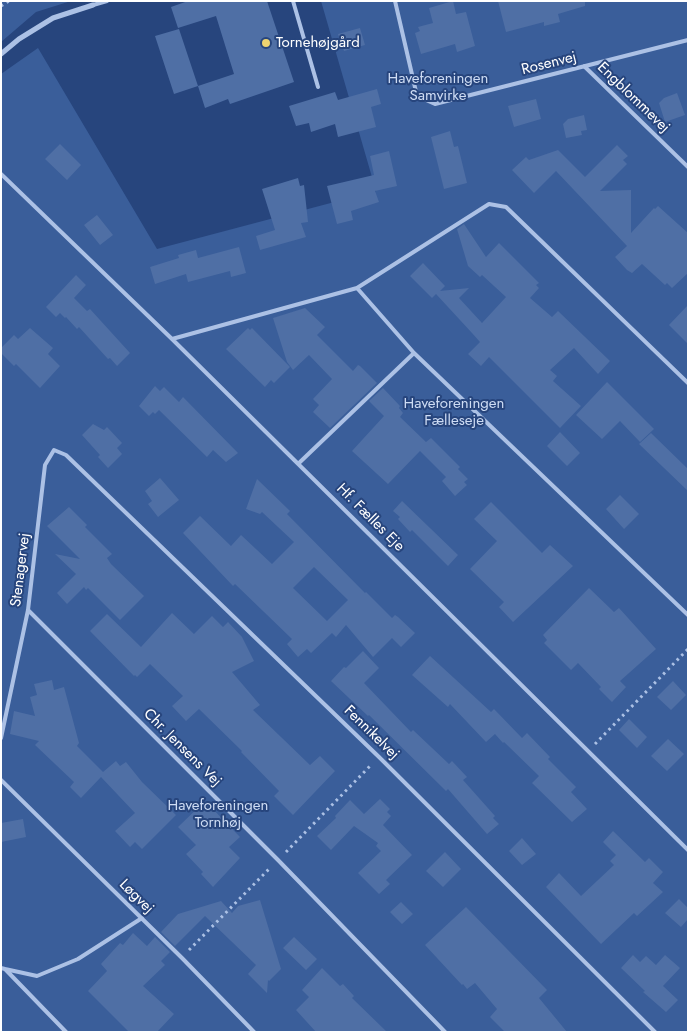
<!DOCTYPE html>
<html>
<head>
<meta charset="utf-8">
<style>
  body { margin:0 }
  #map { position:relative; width:689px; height:1033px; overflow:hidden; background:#27457d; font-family:Jost,sans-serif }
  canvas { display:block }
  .frame { position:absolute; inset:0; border:2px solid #fff; pointer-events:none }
</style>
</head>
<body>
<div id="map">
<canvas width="689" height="1033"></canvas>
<div class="frame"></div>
</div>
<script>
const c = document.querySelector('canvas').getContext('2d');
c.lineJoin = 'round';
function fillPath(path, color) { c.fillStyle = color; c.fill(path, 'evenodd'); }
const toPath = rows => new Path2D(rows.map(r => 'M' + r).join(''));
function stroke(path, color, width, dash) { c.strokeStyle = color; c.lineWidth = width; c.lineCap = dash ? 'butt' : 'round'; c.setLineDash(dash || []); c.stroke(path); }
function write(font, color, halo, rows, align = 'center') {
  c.font = font + ' Jost,sans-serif'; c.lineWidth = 4; c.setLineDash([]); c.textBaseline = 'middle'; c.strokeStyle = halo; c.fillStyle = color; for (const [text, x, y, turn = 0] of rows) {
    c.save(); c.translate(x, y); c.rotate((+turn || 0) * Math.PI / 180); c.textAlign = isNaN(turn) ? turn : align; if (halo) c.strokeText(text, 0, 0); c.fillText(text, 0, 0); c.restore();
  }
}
fillPath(toPath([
  [1,1,71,1,36,12,1,42],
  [321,1,688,1,688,1032,1,1032,1,74,38,48,157,249,376,191]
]), '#3a5e9a');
fillPath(toPath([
  [188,1,267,1,294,82,230,104,228,99,205,108,198,86,174,94,155,36,179,29,198,86,234,74,216,16,178,28,171,7],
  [453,1,456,14,466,12,475,46,457,52,455,44,421,54,415,33,420,31,418,27,433,23,429,8],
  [498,1,585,1,585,6,558,14,560,22,544,26,544,22,506,32],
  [360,28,365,45,344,51,338,34],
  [377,89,381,104,371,107,376,127,338,137,335,124,311,132,309,123,296,126,289,106,335,92,338,100],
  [677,93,685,115,665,122,659,103,664,98],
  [536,99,541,119,514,127,508,106],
  [584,115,587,130,581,131,582,135,566,138,563,124,568,119],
  [450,131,454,147,458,146,467,183,444,189,431,137],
  [60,144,81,165,67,180,45,159],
  [617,145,628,156,623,160,627,164,600,191,631,190,631,233,654,208,655,209,658,206,688,233,688,273,672,288,667,283,665,285,642,264,632,273,627,270,615,257,627,246,556,171,534,193,512,170,526,157,529,160,558,150,585,177],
  [389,151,397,186,375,191,379,202,351,211,353,220,337,224,327,186,374,175,370,156],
  [298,178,300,186,304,185,308,222,301,223,306,237,260,250,256,236,275,230,262,189],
  [97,215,113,235,100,245,84,225],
  [464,224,486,257,499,243,539,283,536,285,539,288,530,298,552,317,558,311,610,361,598,374,574,348,550,370,557,376,553,381,581,406,560,428,489,357,481,366,468,354,480,342,472,333,476,329,472,333,436,294,432,298,410,276,423,263,445,286,440,291,469,288,459,298,482,323,506,297,482,275,480,277,468,266,457,229],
  [239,247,246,273,231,277,230,271,188,282,186,274,155,284,150,267,179,258,178,255,196,250,198,258],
  [76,275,86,285,74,298,87,311,90,309,130,353,117,366,110,358,108,359,79,327,77,329,66,317,65,318,60,313,56,317,46,307],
  [688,305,688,344,669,325],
  [305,308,325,327,317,335,353,371,358,365,360,366,377,383,330,428,313,412,319,405,313,399,332,379,309,355,293,370,287,362,273,318],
  [30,328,53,348,48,354,60,366,40,388,16,364,14,366,1,353,1,348,14,335,18,339],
  [248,328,250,330,252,328,290,367,274,383,271,380,265,387,226,349],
  [607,382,654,429,640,442,620,421,602,439,576,415],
  [155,386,160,391,164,387,179,402,183,397,238,453,226,462,213,450,207,457,159,410,155,414,153,412,149,416,139,406],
  [383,388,400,406,399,408,403,413,400,417,426,442,431,438,460,467,458,469,468,479,464,482,467,485,455,496,442,481,446,477,420,451,388,484,352,451,384,416,369,401],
  [93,424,104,430,107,427,122,443,117,448,122,454,108,468,98,457,100,455,82,435],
  [560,432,580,453,567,466,547,446],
  [651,433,688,469,688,491,639,444],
  [160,478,179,500,158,517,148,504,152,501,145,491],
  [257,479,290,511,287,514,365,593,366,592,392,618,395,615,398,617,415,633,401,647,392,638,373,657,346,625,336,637,332,633,311,653,307,649,298,657,287,644,292,639,235,584,233,586,183,533,200,516,231,546,241,535,272,564,294,542,262,512,260,514,246,509],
  [314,567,348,600,327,621,293,588],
  [620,495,639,514,624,529,606,509],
  [402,501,458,555,448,566,412,530,410,532,398,519,400,517,393,511],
  [491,502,542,553,550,545,573,566,513,622,499,607,504,602,470,569,497,541,474,519],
  [69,507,87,525,85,527,112,554,107,558,111,564,144,596,120,620,88,588,86,590,84,587,67,604,57,593,76,574,55,554,80,559,47,526],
  [589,588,614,612,619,608,656,649,620,681,626,687,612,702,599,689,601,687,578,663,571,670,544,643,547,640,543,635],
  [172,613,194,634,212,616,223,627,228,622,242,637,254,661,232,672,260,705,253,710,310,765,320,756,335,771,293,815,274,796,279,791,241,752,242,751,199,709,186,721,172,706,183,696,150,664,137,677,135,675,134,676,90,631,107,614,141,647],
  [363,651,379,668,364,683,411,732,413,730,449,764,452,761,467,777,463,780,495,816,493,818,499,824,487,834,448,789,446,791,369,715,368,716,331,681,344,667,346,668],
  [430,656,491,712,494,709,522,738,527,733,550,757,548,759,576,787,571,792,587,809,572,822,532,783,539,776,504,742,503,743,495,734,486,742,450,704,448,707,412,675],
  [52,680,54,690,64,687,79,743,77,746,103,772,116,761,120,766,126,762,142,782,176,815,142,849,135,842,130,847,115,831,135,813,101,777,81,798,70,787,74,782,35,745,39,741,10,734,14,711,35,716,30,697,37,695,34,684],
  [673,681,686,695,671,710,657,697],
  [629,719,647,737,637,748,619,730],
  [668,739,684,754,667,771,651,756],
  [380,799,390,809,387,812,391,816,383,825,412,855,386,880,390,884,379,894,358,873,381,851,376,846,378,843,354,826,331,850,317,836,336,818,335,816,350,800,364,814],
  [205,801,240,837,229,847,240,858,213,887,201,874,203,872,186,854,196,845,178,827],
  [23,819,26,837,1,842,1,823],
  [613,831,645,862,649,858,663,872,653,883,663,892,637,916,634,913,601,944,546,887,559,873,581,896,614,865,610,861,616,855,603,842],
  [522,838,536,854,522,865,509,851],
  [445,852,461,869,443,887,426,871],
  [679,899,688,908,688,919,681,927,665,913],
  [260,900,281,969,269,981,268,980,267,993,248,974,256,965,205,916,175,946,161,932,178,914,221,901,232,913,238,906],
  [401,902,413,914,402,924,390,912],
  [466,907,547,990,539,998,567,1032,505,1032,490,1017,497,1009,475,983,467,989,463,984,462,985,425,945],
  [133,933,147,946,155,937,170,952,161,961,165,965,143,986,174,1014,157,1032,129,1032,88,991,107,971,101,964,120,943,123,945],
  [294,937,317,959,306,970,283,948],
  [633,955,640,962,646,956,656,965,665,955,680,968,663,986,678,1000,666,1012,643,992,645,991,621,968],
  [322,968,340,986,343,984,354,996,352,998,387,1032,316,1032,296,1010,309,997,302,990]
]), '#4f6fa5');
stroke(toPath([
  [1,6,9,1],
  [595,744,688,649],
  [286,852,372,764],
  [189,950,271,867]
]), '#acc1e5', 3, [2.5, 4]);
stroke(toPath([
  [293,1,318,87],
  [395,1,417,96,435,104,688,40],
  [93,5,107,1],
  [584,66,688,167],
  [1,174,172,339],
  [357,288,414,353,688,615],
  [688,383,506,207,489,204,357,288,172,339,688,850],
  [299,463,414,353],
  [28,610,278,860,445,1032],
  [1,738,28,610,45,465,54,450,66,455,379,757,655,1032],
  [1,780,182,958,254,1032],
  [1,968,5,969,66,1032],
  [5,969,37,976,78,959,142,918]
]), '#acc1e5', 4);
stroke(toPath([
  [1,54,19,39,53,18,93,5]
]), '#acc1e5', 5);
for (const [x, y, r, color] of [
  [266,43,5,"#edd371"]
]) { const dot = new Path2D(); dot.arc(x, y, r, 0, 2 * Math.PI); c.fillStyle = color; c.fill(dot); stroke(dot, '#27457d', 2); }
write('15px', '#fff', '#27457d', [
  ["Tornehøjgård",276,43]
], 'left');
write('15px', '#fff', '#27457d', [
  ["Rosenvej",549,64,-14],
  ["Engblommevej",633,98,44],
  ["Hf. Fælles Eje",370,518,45],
  ["Stenagervej",21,570,-83],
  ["Fennikelvej",371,733,44],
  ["Chr. Jensens Vej",182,748,45],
  ["Løgvej",136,897,45]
]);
write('15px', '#cedcf4', '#27457d', [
  ["Haveforeningen",438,79],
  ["Samvirke",438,96],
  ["Haveforeningen",454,404],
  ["Fælleseje",454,421],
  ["Haveforeningen",218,806],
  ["Tornhøj",218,823]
]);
</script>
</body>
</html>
